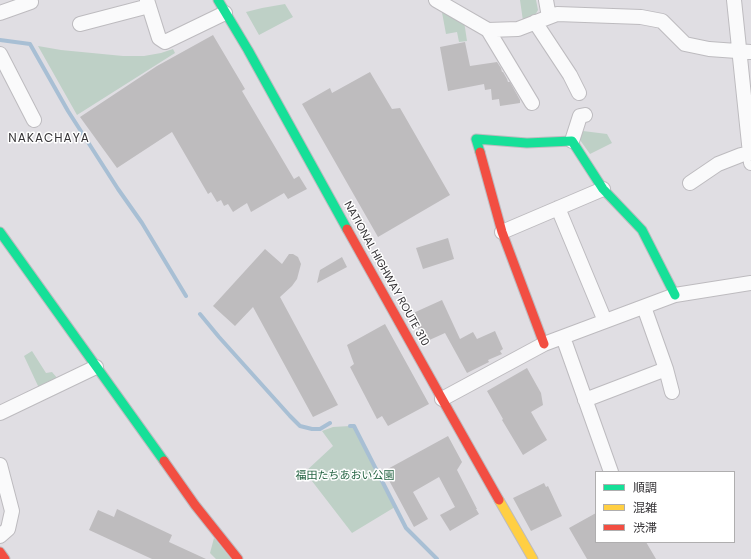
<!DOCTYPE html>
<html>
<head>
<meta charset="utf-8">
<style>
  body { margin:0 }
  #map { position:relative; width:751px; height:559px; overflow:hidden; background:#e0dee3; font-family:Poppins,"Noto Sans JP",sans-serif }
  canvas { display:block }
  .legend { position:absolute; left:595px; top:471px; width:140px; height:72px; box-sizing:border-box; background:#fff; border:1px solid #afaeaf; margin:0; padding:5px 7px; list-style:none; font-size:12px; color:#363437 }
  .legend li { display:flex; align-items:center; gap:8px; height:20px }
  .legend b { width:20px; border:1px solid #afaeaf }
</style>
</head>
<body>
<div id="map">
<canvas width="751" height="559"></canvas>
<ul class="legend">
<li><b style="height:5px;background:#16e098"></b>順調</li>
<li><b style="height:5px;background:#ffcf43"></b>混雑</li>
<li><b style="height:5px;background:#f24e42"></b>渋滞</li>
</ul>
</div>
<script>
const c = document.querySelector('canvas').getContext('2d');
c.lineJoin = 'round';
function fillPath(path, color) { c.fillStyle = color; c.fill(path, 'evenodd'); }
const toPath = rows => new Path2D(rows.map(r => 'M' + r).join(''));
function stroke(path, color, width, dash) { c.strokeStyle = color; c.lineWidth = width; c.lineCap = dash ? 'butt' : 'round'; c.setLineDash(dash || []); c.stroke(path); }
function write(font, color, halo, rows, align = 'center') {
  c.font = font + ' Poppins,"Noto Sans JP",sans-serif'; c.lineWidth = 3; c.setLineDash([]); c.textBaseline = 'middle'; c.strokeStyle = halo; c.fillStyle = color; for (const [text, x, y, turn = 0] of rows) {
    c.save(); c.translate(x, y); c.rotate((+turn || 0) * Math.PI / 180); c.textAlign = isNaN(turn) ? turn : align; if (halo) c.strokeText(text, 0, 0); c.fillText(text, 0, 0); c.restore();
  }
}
fillPath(toPath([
  [520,0,536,0,538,10,534,17,523,21],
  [285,4,293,17,259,35,246,12,262,8],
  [441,7,464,21,467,41,459,42,457,32,446,34],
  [38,46,61,50,123,56,144,56,161,53,173,49,175,53,77,115],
  [583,131,607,134,612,143,590,154,580,140],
  [32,351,46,373,52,372,58,379,39,388,24,356],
  [350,426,354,426,395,507,352,533,305,472,333,446,322,431,333,427],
  [214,538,231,559,216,559,210,553]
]), '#bed0c6');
stroke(toPath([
  [0,40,30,44,68,111,118,189,142,223,186,296],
  [200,314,219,337,290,416,300,426,312,429,320,429,330,423],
  [350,426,354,426,406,528,437,559]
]), '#a8bfd4', 4);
fillPath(toPath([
  [213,35,245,89,242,91,294,179,299,176,307,189,288,199,284,193,251,212,247,203,233,212,228,204,224,206,221,200,217,202,211,192,208,194,172,132,117,168,80,117,157,66],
  [465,42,470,66,497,62,501,68,502,72,503,72,507,79,508,82,510,82,520,100,520,103,500,106,499,99,492,100,491,89,485,90,484,84,448,91,440,47],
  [370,72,392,109,400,108,450,195,378,237,302,104,330,88,332,93],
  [448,238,454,259,423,269,416,248],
  [265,249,282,264,289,254,293,254,298,257,301,264,297,279,292,286,280,297,338,405,313,417,253,307,235,326,213,306],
  [342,257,347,267,317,283,320,270],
  [442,300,460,339,473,332,477,339,495,331,503,349,500,351,502,354,488,360,489,362,467,373,445,333,425,342,411,314],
  [385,324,429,404,388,426,382,416,377,419,350,367,354,364,347,345],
  [527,368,541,393,543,405,531,412,547,440,523,455,502,420,503,419,487,391],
  [448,436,462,462,457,470,477,509,476,509,479,514,450,531,440,515,455,507,439,477,413,492,428,519,414,527,384,471],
  [544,483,546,487,548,486,562,516,531,531,513,498],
  [117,509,172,535,169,542,206,559,152,559,89,530,98,510,114,517],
  [596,513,596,542,646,542,656,559,587,559,569,528]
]), '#bebcbe');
const street = toPath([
  [147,0,159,38,165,42,225,13],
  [436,0,488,30,518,29,557,14,641,17,662,21,685,44,709,49,751,52],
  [546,0,549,17],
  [734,0,751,163],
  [0,13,31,2],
  [535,22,570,75,579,93],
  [80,24,149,6],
  [488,30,532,103],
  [0,54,34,120],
  [572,141,580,116,585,115],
  [690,183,718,164,741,155,750,153],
  [558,208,605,321],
  [502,232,603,189],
  [644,307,666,369,672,392],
  [563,337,611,472],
  [442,399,544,344,675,295,751,283],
  [585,400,666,369],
  [0,413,96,367],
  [0,465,12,511,8,529,0,536]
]);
const fast = toPath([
  [218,0,248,50,347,229],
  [480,152,476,139,527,143,572,141,603,189,642,230,675,295],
  [0,232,164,461]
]);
const slow = toPath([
  [499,500,533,559]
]);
const jam = toPath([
  [480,152,502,232,544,344],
  [347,229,442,399,499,500],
  [164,461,195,505,238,559],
  [0,552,5,559]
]);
stroke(street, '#bdbbbf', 16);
stroke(fast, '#bdbbbf', 11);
stroke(slow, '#bdbbbf', 11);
stroke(jam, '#bdbbbf', 11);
stroke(street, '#fafafb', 14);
stroke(fast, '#16e098', 9);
stroke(slow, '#ffcf43', 9);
stroke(jam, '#f24e42', 9);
write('11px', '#363437', '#fff', [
  ["NATIONAL HIGHWAY ROUTE 310",386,274,61]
]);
write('11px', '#256443', '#fff', [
  ["福田たちあおい公園",345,476]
]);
c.letterSpacing = '1px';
write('12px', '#363437', '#fff', [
  ["NAKACHAYA",49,139]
]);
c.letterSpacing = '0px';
</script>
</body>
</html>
